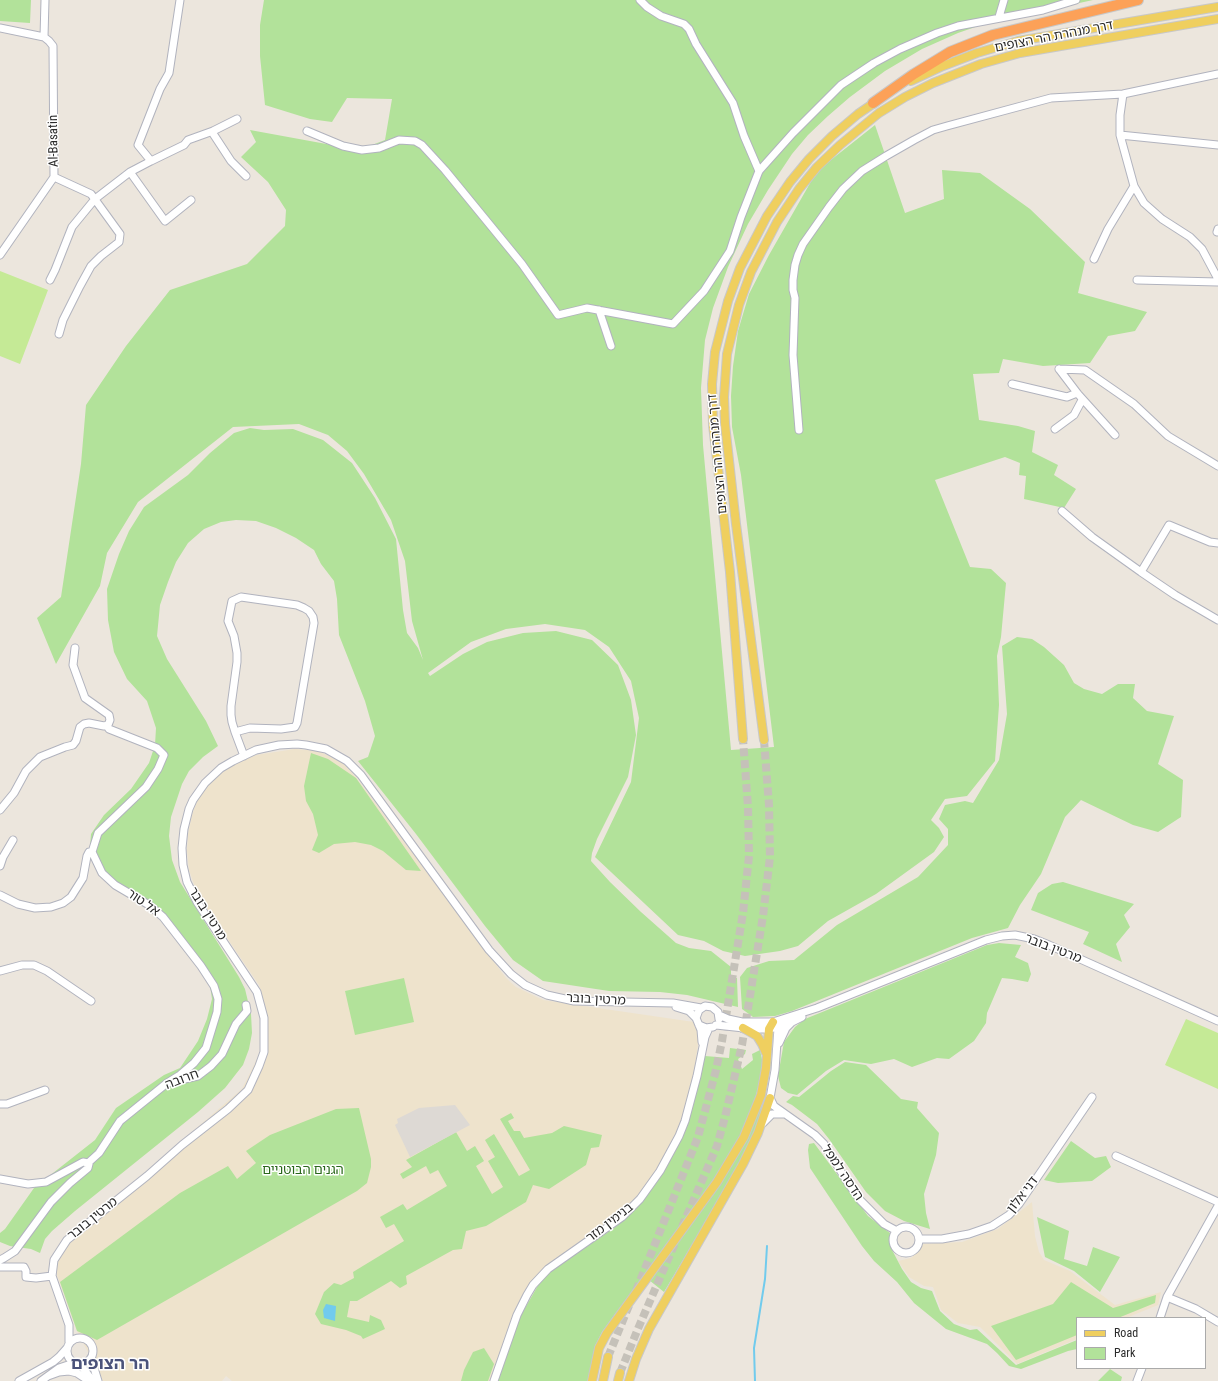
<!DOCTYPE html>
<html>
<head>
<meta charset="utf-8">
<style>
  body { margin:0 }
  #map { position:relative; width:1218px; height:1381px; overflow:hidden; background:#ece6dd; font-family:"Roboto Condensed",sans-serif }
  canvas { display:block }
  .legend { position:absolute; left:1076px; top:1317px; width:130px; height:52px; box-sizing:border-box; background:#fff; border:1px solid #aaa; margin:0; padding:5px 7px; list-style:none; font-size:12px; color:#2b2b2b }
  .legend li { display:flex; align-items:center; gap:8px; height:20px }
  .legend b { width:20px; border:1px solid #aaa }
</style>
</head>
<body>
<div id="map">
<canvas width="1218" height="1381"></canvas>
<ul class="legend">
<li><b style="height:5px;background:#efcf5f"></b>Road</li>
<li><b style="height:11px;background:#b2e29a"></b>Park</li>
</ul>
</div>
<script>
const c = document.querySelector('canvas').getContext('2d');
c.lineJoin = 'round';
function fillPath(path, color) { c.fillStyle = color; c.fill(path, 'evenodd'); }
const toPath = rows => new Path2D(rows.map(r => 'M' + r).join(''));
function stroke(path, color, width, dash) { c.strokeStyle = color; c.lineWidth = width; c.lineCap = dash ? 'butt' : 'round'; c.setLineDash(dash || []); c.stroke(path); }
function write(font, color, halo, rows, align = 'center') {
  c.font = font + ' "Roboto Condensed","Noto Sans Hebrew",sans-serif'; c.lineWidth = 3; c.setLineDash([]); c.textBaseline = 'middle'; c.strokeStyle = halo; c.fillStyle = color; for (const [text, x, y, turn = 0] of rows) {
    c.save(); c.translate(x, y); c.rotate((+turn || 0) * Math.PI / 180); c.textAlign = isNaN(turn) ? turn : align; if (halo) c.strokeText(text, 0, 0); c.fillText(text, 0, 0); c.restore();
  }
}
fillPath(toPath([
  [295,749,319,751,344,764,356,777,506,978,516,987,543,1000,694,1022,699,1036,693,1081,682,1121,661,1164,645,1191,623,1215,532,1281,516,1307,490,1381,232,1381,226,1376,222,1381,103,1381,77,1331,57,1275,56,1263,69,1243,150,1168,242,1089,259,1055,264,1033,265,1015,264,1003,259,985,204,904,195,887,189,870,187,851,188,834,192,815,197,801,207,786,218,775,233,765,256,755],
  [1032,1202,1035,1236,1039,1252,1044,1260,1070,1271,1115,1305,1161,1292,1158,1305,1126,1318,1077,1318,1077,1339,1017,1364,980,1327,958,1323,941,1310,933,1287,924,1286,909,1277,898,1261,911,1258,918,1252,923,1244,962,1242,998,1229]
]), '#eee3cc');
fillPath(toPath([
  [0,0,31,0,30,23,0,21],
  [264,0,1093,0,984,24,958,33,922,49,885,71,850,97,828,116,808,135,792,154,768,190,748,224,728,267,713,308,705,340,701,388,703,445,731,750,774,747,741,475,732,427,731,396,733,366,738,331,749,294,769,255,817,171,875,125,905,213,944,199,942,170,980,173,1030,209,1085,262,1078,293,1147,312,1135,331,1108,336,1090,363,1043,366,1003,359,999,373,973,374,979,420,1018,426,1035,431,1032,452,1058,465,1054,475,1076,489,1064,508,1024,499,1026,476,1019,475,1020,463,1005,457,935,480,970,567,991,569,1006,583,1001,637,997,656,999,705,995,761,967,796,945,799,931,820,939,828,944,837,934,852,876,894,828,921,798,946,780,951,745,956,723,951,704,941,678,935,595,857,631,782,639,718,631,681,609,647,585,630,545,624,506,629,471,642,428,673,430,676,463,654,487,642,523,633,556,631,592,640,618,665,631,700,636,735,628,777,597,839,592,853,591,861,610,882,641,912,676,943,689,948,711,951,731,967,731,978,737,978,738,1007,687,995,660,992,609,991,543,981,513,960,485,926,416,834,358,761,368,757,375,736,365,701,339,635,337,599,334,581,321,564,314,550,296,538,276,528,256,521,236,520,221,522,204,529,188,543,176,562,168,582,160,605,157,636,167,659,206,721,218,746,203,757,189,771,182,784,171,817,169,836,172,860,180,882,239,977,245,989,251,1014,252,1033,249,1049,243,1065,225,1088,198,1112,75,1211,52,1231,45,1239,40,1253,31,1249,10,1246,0,1242,0,1233,5,1229,34,1188,95,1140,116,1108,164,1075,180,1068,198,1041,207,1019,212,999,210,985,198,963,150,903,108,876,95,861,90,847,91,834,104,815,131,789,149,763,155,745,156,728,147,701,127,679,114,652,108,620,107,589,119,554,129,531,144,507,188,475,210,453,234,433,250,428,264,430,293,429,323,440,352,463,375,498,396,539,403,610,407,633,418,648,423,660,412,621,405,561,391,520,364,474,347,451,328,435,299,424,233,427,138,502,107,553,100,586,56,664,37,618,61,597,81,464,86,405,126,346,170,290,247,264,285,226,286,210,268,182,241,157,256,142,250,130,359,150,385,140,392,99,347,98,332,122,310,119,265,105,260,56,260,25],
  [1017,637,1032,639,1044,647,1064,665,1074,683,1084,689,1102,694,1118,684,1135,684,1133,698,1147,711,1174,716,1158,764,1183,780,1181,817,1158,832,1133,825,1081,800,1065,817,1041,874,1020,905,1008,928,972,938,792,1011,775,1016,753,1017,742,1009,740,977,747,968,769,961,794,960,837,925,918,877,948,845,948,829,939,819,945,805,965,801,973,803,999,760,1007,714,1002,646],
  [311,753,328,759,356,778,421,871,406,870,383,851,371,845,355,842,334,844,319,853,312,850,318,835,313,814,306,801,304,786],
  [1063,882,1134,904,1124,915,1130,927,1116,944,1122,962,1083,944,1089,932,1031,910,1038,893,1052,884],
  [999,943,1021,945,1015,957,1028,963,1031,974,1028,982,1012,979,1002,978,987,1013,986,1023,974,1041,949,1059,937,1058,912,1067,894,1059,871,1064,844,1060,826,1071,797,1095,788,1093,781,1088,778,1076,784,1042,795,1027,805,1019,987,945],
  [404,978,414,1022,355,1035,345,991],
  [730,1048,746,1050,745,1054,738,1059,742,1069,753,1060,752,1054,760,1050,763,1064,760,1080,754,1103,743,1130,728,1158,702,1200,618,1310,602,1332,595,1346,588,1381,498,1381,521,1315,540,1282,551,1271,614,1228,630,1215,657,1182,667,1165,696,1094,705,1056,729,1058],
  [845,1062,866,1065,901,1099,918,1102,917,1108,939,1133,936,1155,924,1194,926,1213,930,1229,904,1221,885,1211,866,1192,829,1139,817,1124,792,1105,786,1102,793,1096,799,1097,831,1071],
  [762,1101,766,1103,751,1142,729,1182,664,1292,649,1280,710,1199,737,1157,754,1123],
  [359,1108,371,1159,371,1167,367,1183,357,1191,97,1340,77,1331,60,1282,180,1193,228,1166,237,1179,256,1163,246,1151,270,1135,336,1109],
  [511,1113,514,1118,508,1121,514,1131,520,1131,524,1138,552,1133,564,1126,602,1135,599,1147,591,1148,586,1165,549,1189,533,1185,526,1202,486,1226,466,1231,462,1249,453,1250,406,1276,407,1284,400,1288,391,1281,357,1301,350,1301,347,1317,369,1322,370,1315,381,1320,385,1329,363,1339,361,1336,346,1330,321,1324,315,1314,324,1292,334,1283,341,1285,354,1278,353,1272,404,1241,394,1224,386,1228,380,1217,403,1204,407,1210,447,1186,438,1170,430,1174,426,1166,403,1179,400,1174,412,1167,406,1160,456,1132,467,1151,475,1146,484,1161,476,1166,492,1194,503,1187,488,1161,495,1157,485,1140,494,1134,519,1176,530,1170,500,1119],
  [1071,1141,1095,1158,1106,1156,1111,1167,1092,1181,1058,1183,1044,1180],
  [814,1143,868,1216,890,1233,891,1248,902,1269,911,1282,921,1288,932,1291,940,1311,954,1324,970,1330,977,1329,1016,1365,1077,1340,1077,1349,1068,1351,1021,1369,1009,1366,997,1353,987,1344,946,1329,914,1303,897,1282,874,1261,862,1246,810,1168,808,1150,809,1144],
  [1037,1217,1069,1231,1064,1259,1087,1266,1093,1247,1120,1257,1100,1292,1074,1271,1045,1257],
  [1071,1282,1113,1308,1156,1295,1155,1303,1118,1318,1077,1318,1077,1335,1016,1360,991,1326,1053,1304],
  [484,1348,494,1364,488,1381,461,1381,464,1370,473,1352],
  [1110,1369,1122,1377,1121,1381,1098,1381]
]), '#b2e29a');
fillPath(toPath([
  [0,271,48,290,20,364,0,356],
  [1186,1019,1218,1033,1218,1089,1165,1065]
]), '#c5ea96');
fillPath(toPath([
  [455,1105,470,1125,410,1157,395,1125,398,1123,397,1119,419,1108]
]), '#ddd9d4');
fillPath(toPath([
  [326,1304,336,1306,335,1321,324,1318,323,1310]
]), '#71cbed');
stroke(toPath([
  [755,1381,754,1348,765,1279,767,1246]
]), '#71cbed', 2);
stroke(toPath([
  [682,1227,717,1146,725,1117,742,1045,763,916,770,857,769,805,764,740],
  [636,1291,698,1137,716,1070,722,1041,743,913,749,856,748,807,743,739],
  [608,1357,630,1303],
  [620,1373,637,1331,675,1243]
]), '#c5c1b9', 8, [8, 4]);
const minor = toPath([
  [640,0,647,7,661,16,684,24,689,29,696,44,733,103,744,136,759,171],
  [999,17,1004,0],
  [0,28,44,37,49,41,53,46,54,177,0,255],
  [44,37,45,0],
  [1123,94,1120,115,1120,135,1134,186,1144,203,1162,219,1190,237,1202,249,1218,279],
  [307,131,343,146,362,150,379,148,399,140,415,141,422,145,445,170,522,264,558,315,587,308,673,324,704,291,730,251,741,217,759,171,793,133,841,85,874,63,900,49,937,33,958,26,1043,10,1076,0],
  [212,132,231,161,246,176],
  [1120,135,1218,145],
  [151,161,184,145,188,140,213,131,237,119],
  [130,172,165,221,191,200],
  [54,177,91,194,120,234,119,242,101,256,91,266,80,286,63,320,59,334],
  [1217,232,1218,229],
  [1094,259,1108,229,1134,186],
  [50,280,55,270,72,227,95,199,130,172,151,161,138,145,160,89,169,73,180,0],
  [1137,280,1218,282],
  [599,310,611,346],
  [1059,369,1085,370,1134,404,1168,436,1218,466],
  [1059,369,1078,394,1115,435],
  [1012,384,1067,397,1077,393],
  [1055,429,1074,415,1082,400],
  [799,430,793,355,795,298,793,290,793,280,795,265,798,255,803,244,829,207,843,189,862,171,886,156,914,140,933,130,947,126,1051,98,1123,94,1218,74],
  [1062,511,1092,537,1141,572,1175,595,1218,620],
  [1141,572,1169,525,1210,542,1218,543],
  [235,732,250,728,281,729,295,727,297,723,314,623,313,617,309,611,304,608,297,605,241,597,232,601,228,621,234,636,237,653,237,662,231,706,231,715,232,722,235,732,244,756],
  [0,810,14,793,26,771,40,757,65,747,73,745,76,741,80,727,84,724,89,723,104,726,108,725,110,720,109,715,85,698,73,665,75,648],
  [92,852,98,833,146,787,158,769,164,755,157,748,109,729,107,726],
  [0,866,3,857,13,840],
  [0,895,18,904,35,908,51,907,63,903,71,897,83,878,87,856,89,852,92,852,102,873,115,885,149,905,163,917,201,966,214,986,218,999,217,1012,206,1048,194,1063,180,1075,167,1083],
  [0,971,22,965,34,965,47,971,91,1001],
  [676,1007,689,1011,696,1018],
  [719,1015,728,1019,742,1022,773,1022,817,1008,986,940,1002,936,1015,935,1034,939,1049,945,1218,1021],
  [773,1022,778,1028,775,1070,770,1098,774,1106,815,1135,824,1144,848,1183,860,1200,884,1224,897,1231],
  [699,1025,706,1028,713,1027],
  [716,1025,753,1029,769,1029,786,1025,802,1017],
  [702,1042,701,1030,696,1018,699,1010,705,1006,712,1007,718,1012,719,1019],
  [779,1043,786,1028,791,1023],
  [0,1104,7,1104,45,1090],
  [763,1123,772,1114,783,1114],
  [1116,1156,1218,1202],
  [88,1163,99,1153,120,1121,167,1083,198,1076,211,1066,222,1054,236,1024,247,1011,246,1005],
  [0,1179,28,1184,46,1182,83,1162,88,1163,89,1164,88,1168,70,1183,51,1202,15,1251,4,1258,0,1260],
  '893 1240a13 13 0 1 1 26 0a13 13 0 1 1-26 0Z',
  [919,1239,942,1239,969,1234,992,1226,1009,1215,1019,1204,1092,1097],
  [0,1267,24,1267,26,1271,26,1277,36,1278,52,1276],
  [1167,1297,1196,1309,1218,1322],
  [1160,1318,1167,1297,1218,1206],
  '67 1351a13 13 0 1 1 26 0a13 13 0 1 1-26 0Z',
  [69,1342,69,1325,52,1276,54,1260,67,1240,147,1176,182,1145,228,1109,248,1090,259,1066,264,1052,264,1018,257,992,197,902,187,882,183,865,182,848,184,829,189,809,193,800,205,783,221,768,233,761,256,750,279,745,297,744,306,745,326,749,347,761,361,775,489,950,511,974,525,985,547,995,574,1001,673,1003,701,1008],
  [91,1358,98,1381],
  [80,1364,92,1380],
  [48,1376,59,1372,69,1371,77,1373,89,1381],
  [19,1381,53,1362,59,1357,67,1348],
  [41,1381,59,1368,68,1365,77,1364],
  [494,1381,517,1315,527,1295,533,1285,548,1269,622,1217,640,1199,660,1171,679,1136,685,1121,697,1076,705,1037,709,1028],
  [1137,1381,1142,1368]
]);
const major = toPath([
  [911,81,943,66,977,53,1018,41,1218,7],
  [743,739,730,572,713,425,712,384,715,352,728,301,740,268,767,216,790,182,809,159,832,136,858,114,877,101],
  [764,740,736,524,725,424,724,397,727,354,739,305,751,272,777,222,799,189,817,167,840,145,879,113,905,97,933,83,981,64,1020,53,1218,19],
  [743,1028,757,1036,762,1044,766,1053],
  [592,1381,599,1348,607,1333,717,1182,744,1137,761,1095,766,1068,769,1029,773,1022],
  [603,1381,608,1357],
  [618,1381,620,1373],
  [629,1381,636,1359,649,1329,743,1164,758,1133,770,1098]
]);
const highway = toPath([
  [873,103,914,74,950,52,993,35,1138,0]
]);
stroke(minor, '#b1b3be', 9);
stroke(major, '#c8c8c8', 10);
stroke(highway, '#c8c8c8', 12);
stroke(minor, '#fff', 7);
stroke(major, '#efcf5f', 8);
stroke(highway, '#fca158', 10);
write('13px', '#2b2b2b', '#fff', [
  ["דרך מנהרת הר הצופים",1054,37,-11],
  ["Al-Basatin",54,141,-91],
  ["דרך מנהרת הר הצופים",718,454,-95],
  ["אל טור",143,903,35],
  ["מרטין בובר",207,914,58],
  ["מרטין בובר",1053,949,21],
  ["מרטין בובר",596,1000,3],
  ["חרובה",182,1080,-21],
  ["הדסה למפל",842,1173,56],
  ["דני אלון",1023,1195,-52],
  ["מרטין בובר",93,1219,-39],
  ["בנימין מזר",610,1223,-38]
]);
write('13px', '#2a671b', '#fff', [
  ["הגנים הבוטניים",303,1171]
]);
write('bold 17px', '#4b537b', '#fff', [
  ["הר הצופים",110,1365]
]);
</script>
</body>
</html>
